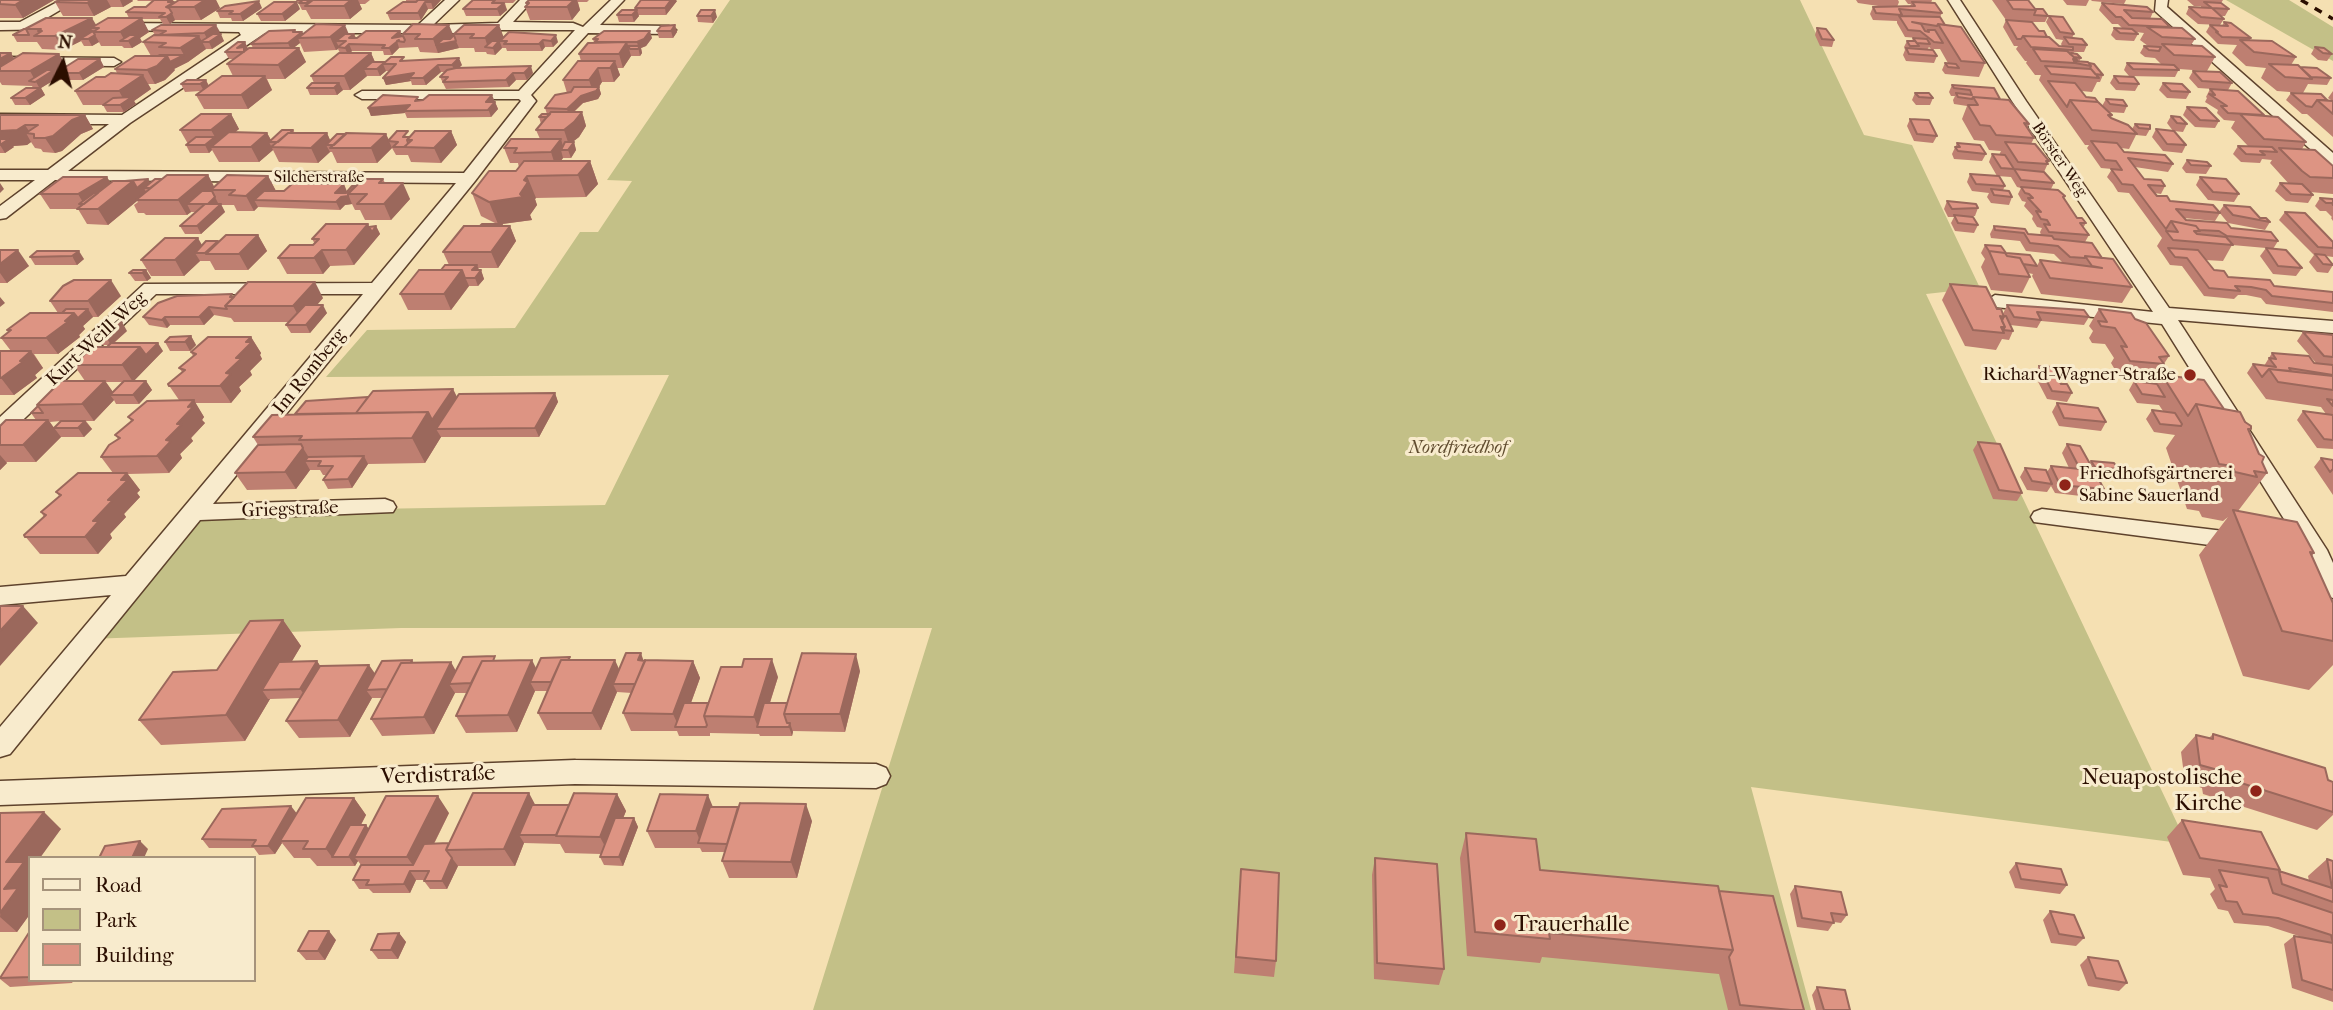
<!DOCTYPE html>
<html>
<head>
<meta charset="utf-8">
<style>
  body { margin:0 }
  #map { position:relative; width:2333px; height:1010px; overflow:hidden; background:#f5e0b2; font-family:"IM FELL French Canon",serif }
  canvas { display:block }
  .legend { position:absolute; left:28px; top:856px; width:228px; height:126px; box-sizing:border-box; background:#f8ebcd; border:2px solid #a6937b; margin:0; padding:9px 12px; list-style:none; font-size:21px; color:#2b0e00 }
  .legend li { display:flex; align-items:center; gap:14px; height:35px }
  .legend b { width:35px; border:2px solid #a6937b }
  .north { position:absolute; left:28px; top:28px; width:70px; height:70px; -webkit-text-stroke:5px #f8ebcd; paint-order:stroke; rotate:6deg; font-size:19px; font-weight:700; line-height:28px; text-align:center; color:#2b0e00 }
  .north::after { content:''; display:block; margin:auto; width:24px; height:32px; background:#2b0e00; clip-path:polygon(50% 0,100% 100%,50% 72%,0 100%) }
</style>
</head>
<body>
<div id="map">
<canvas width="2333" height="1010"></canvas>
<ul class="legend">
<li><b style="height:9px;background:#f8ebcd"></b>Road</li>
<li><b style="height:19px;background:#c3c087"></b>Park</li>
<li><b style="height:19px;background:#dd9483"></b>Building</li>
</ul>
<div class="north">N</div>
</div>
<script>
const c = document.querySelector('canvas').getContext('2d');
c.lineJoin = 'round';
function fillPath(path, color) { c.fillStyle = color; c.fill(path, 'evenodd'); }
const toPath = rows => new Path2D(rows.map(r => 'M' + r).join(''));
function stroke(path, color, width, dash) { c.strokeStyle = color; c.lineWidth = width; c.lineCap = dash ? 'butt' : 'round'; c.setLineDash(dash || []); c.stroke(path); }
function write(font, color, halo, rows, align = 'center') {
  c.font = font + ' "IM FELL French Canon",serif'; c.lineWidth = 6; c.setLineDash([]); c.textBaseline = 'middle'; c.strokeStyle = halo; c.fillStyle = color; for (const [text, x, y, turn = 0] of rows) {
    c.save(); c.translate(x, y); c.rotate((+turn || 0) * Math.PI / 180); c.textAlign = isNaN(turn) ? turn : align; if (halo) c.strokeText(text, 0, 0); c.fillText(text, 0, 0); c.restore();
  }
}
fillPath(toPath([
  [730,0,1800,0,1864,135,1912,145,1980,288,1926,294,2187,844,1751,787,1811,1010,813,1010,932,628,401,628,88,639,195,512,605,505,669,375,326,377,367,330,515,328,580,232,598,232,632,181,607,180],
  [2226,0,2289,0,2333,27,2333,61]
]), '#c3c087');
const minor = toPath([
  [61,0,77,0,40,22,66,23,66,29,0,30,0,22,20,22,61,0],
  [445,0,459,0,433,25,498,23,520,0,533,0,513,22,573,23,583,27,611,0,624,0,600,25,669,26,676,30,669,34,588,33,531,95,536,101,475,181,213,504,385,499,393,502,396,507,393,512,200,520,10,754,0,757,0,727,111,595,0,605,0,587,126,576,363,294,156,294,8,434,0,436,0,417,144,284,372,283,456,183,55,180,6,218,0,219,0,206,35,180,0,180,0,170,48,170,109,124,0,124,0,114,122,115,241,35,239,32,116,30,109,26,111,23,418,25,445,0],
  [502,30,575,30,519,91,362,91,355,95,362,99,519,99,521,101,464,173,68,171,130,123,265,33,487,33,502,30],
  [1948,0,1960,0,2026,101,2169,308,2333,321,2333,333,2178,320,2327,550,2333,563,2333,598,2324,595,2304,551,2162,324,1995,307,1986,301,1995,295,2153,312,2012,101,1948,0],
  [2156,0,2168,0,2167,7,2333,153,2333,166,2327,164,2155,11,2156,0],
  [0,57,114,58,121,62,114,66,0,65,0,57],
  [2042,509,2240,533,2248,535,2252,541,2248,547,2240,549,2034,522,2031,517,2034,512,2042,509],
  [575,760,876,764,886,768,890,776,886,784,876,788,575,784,0,805,0,781,575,760]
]);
stroke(minor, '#5e422c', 3);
fillPath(minor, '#f8ebcd');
stroke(toPath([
  [2301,0,2333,19]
]), '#2b0e00', 3.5, [8, 8]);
fillPath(toPath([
  [0,0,54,0,23,18,0,18],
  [60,0,132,0,133,1,123,7,111,7,94,16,63,16,55,2],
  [137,0,154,0,152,1,138,1],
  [154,0,173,0,175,3,179,0,216,0,220,8,201,20,175,20,170,24,163,24,160,19,142,19,149,32,140,38,142,42,132,48,124,48,122,46,101,46,99,42,92,46,84,46,81,41,63,50,42,49,37,42,17,42,13,35,24,29,96,25,129,18,126,12,146,7],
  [297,0,370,0,365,4,359,4,362,9,350,19,311,19,306,10,302,10],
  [406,0,441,0,433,9,428,9,421,20,390,20,387,13,406,2],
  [473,0,516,0,513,3,505,3,507,10,500,16,466,16,463,9],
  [529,0,589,0,587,2,578,2,580,10,572,20,530,20,525,7,527,5,526,3],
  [1856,0,1898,0,1899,2,1897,7,1910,6,1911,4,1908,4,1905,0,1932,0,1931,3,1942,13,1940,17,1945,25,1985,63,1979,77,1945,74,1942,70,1945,63,1948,63,1940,49,1931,49,1929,47,1927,50,1937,56,1934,63,1906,61,1903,55,1905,50,1904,47,1907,41,1912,41,1913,38,1918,38,1905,37,1897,23,1897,21,1873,20,1870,14,1873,7,1885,7,1858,3],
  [1992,0,2028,0,2035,9,2048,16,2045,22,2031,22,2039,31,2059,46,2062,46,2061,44,2063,40,2056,39,2046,22,2049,16,2074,34,2072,38,2087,45,2084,52,2074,52,2073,54,2081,58,2079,62,2088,62,2103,75,2100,82,2097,82,2092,92,2081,91,2086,97,2102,106,2106,99,2127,106,2124,113,2108,112,2112,115,2111,118,2132,129,2135,124,2150,129,2146,136,2136,135,2129,149,2121,148,2124,152,2173,164,2168,172,2135,167,2144,179,2165,186,2161,194,2155,193,2157,196,2170,201,2220,213,2215,221,2184,218,2186,220,2231,228,2278,241,2273,249,2302,268,2296,276,2273,274,2260,256,2266,248,2232,245,2223,261,2205,260,2214,270,2228,277,2274,286,2333,292,2333,312,2266,304,2261,298,2246,295,2238,295,2234,299,2204,296,2182,266,2170,265,2164,256,2157,246,2162,238,2129,193,2118,192,2113,184,2107,177,2112,169,2101,168,2087,148,2089,145,2085,145,2039,80,2041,75,2035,75,2026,63,2027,61,2025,61,2016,49,2018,46,2014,46,2003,27,2006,20],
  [2063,0,2089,0,2086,6,2067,5],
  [2091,0,2126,0,2124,4,2092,1],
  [2187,0,2223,0,2221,3,2229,9,2225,16,2221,16,2224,19,2220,25,2198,24,2186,14,2189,7,2201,8,2201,6,2194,6],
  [677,1,666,15,638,15,639,16,634,22,619,22,617,15,635,10,635,8],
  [2102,3,2153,12,2150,19,2195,39,2191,45,2215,57,2207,71,2179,69,2175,77,2129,76,2124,70,2127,63,2162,65,2155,58,2145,57,2140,53,2144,46,2148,46,2140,40,2144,33,2136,32,2138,34,2134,41,2116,40,2111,35,2114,28,2122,28,2118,24,2112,24,2099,10],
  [262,8,243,21,232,21,231,18,220,18,217,11],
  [300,9,285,21,261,21,257,14],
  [701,10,717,17,713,23,698,22,697,16],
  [2224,22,2251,38,2250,40,2296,57,2291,65,2300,67,2331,78,2327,85,2308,84,2303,93,2277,91,2261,78,2266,68,2246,66,2232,53,2237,45,2218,44,2206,32,2210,25,2222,26],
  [413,24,453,37,454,34,499,25,503,37,509,32,558,42,553,47,545,47,542,51,507,51,506,48,502,48,495,55,487,54,486,52,475,52,474,48,459,48,438,53,420,52,418,47,399,48,392,55,384,55,383,51,352,51,350,53,371,53,375,62,405,60,462,65,458,68,533,73,527,80,516,80,509,87,446,89,440,77,445,72,441,72,426,85,412,85,411,81,386,85,383,78,389,71,386,71,380,76,367,76,350,90,343,90,337,95,310,95,307,88,314,83,311,76,340,53,338,49,336,50,304,52,300,43,293,48,299,48,306,62,285,79,267,79,272,90,248,109,204,109,196,95,201,91,185,92,181,84,206,80,209,86,233,76,227,64,235,59,229,59,225,52,245,42,248,49,253,48,251,44,296,32,303,34,354,34,356,38,400,31,402,36,403,36,403,34],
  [675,25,677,32,673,38,659,38,657,31],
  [1817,28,1834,40,1832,47,1820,46,1815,35],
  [152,30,220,32,217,34,224,41,212,49,206,49,188,62,174,69,175,70,165,80,155,84,148,84,151,89,134,101,136,104,124,112,107,112,103,105,83,105,75,91,105,77,117,73,115,69,151,56,143,42,155,35],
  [652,38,646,46,641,48,642,53,640,56,631,56,623,68,617,68,620,75,614,82,602,82,599,87,601,94,598,99,583,103,574,112,582,112,586,126,579,137,572,142,574,142,576,150,571,158,563,158,560,161,590,161,598,184,586,197,536,198,535,199,537,205,530,215,532,220,502,224,503,226,510,226,516,241,498,268,478,268,479,270,481,270,484,279,478,286,469,286,451,310,408,310,400,294,449,265,443,252,480,226,497,224,481,216,472,193,516,171,519,168,518,163,510,163,504,148,540,139,536,130,541,124,539,117,547,114,545,108,567,93,563,80,581,61,579,54,594,43,593,39],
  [2315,47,2332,54,2327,61,2318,60,2311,54],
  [0,53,11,53,14,59,59,54,66,67,100,59,104,67,83,80,60,80,59,77,41,88,45,95,30,105,15,105,11,98,33,88,32,86,2,85,0,82],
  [2193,71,2232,83,2228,90,2198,88,2189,78],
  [2114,76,2139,84,2135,91,2116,90,2110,83],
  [2163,83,2190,92,2186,99,2167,98,2159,90],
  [1952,85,2000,99,2029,124,2027,128,2034,138,2031,144,2049,161,2044,172,2054,183,2051,189,2064,198,2077,218,2086,223,2083,228,2089,235,2085,242,2132,287,2122,303,2041,294,2032,276,2040,260,2063,263,2054,254,2026,251,2020,241,1991,238,1990,234,1994,226,2028,234,2041,235,2040,232,2042,228,2037,227,2032,219,2033,216,2024,206,2026,202,2022,201,2018,194,2021,188,2017,187,2011,177,1997,176,1989,162,1992,154,1999,155,2001,151,1989,150,1984,141,1974,140,1962,119,1967,106,1954,104,1953,100,1955,96,1951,96,1949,92],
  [2210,89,2263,116,2306,142,2302,149,2333,166,2333,194,2310,192,2313,195,2308,203,2286,201,2275,191,2280,183,2289,184,2270,163,2272,160,2262,159,2260,163,2241,162,2233,154,2238,146,2248,146,2231,128,2235,121,2224,120,2217,113,2218,110,2205,102,2207,98,2206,97],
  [2333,91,2333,137,2307,114,2302,114,2286,100,2291,93,2331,100,2328,98],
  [1915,93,1933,98,1930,105,1916,105,1912,100],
  [419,100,495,102,498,109,491,117,407,118,405,113,371,116,368,108],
  [2187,107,2219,121,2215,128,2195,127,2183,115],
  [231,114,239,129,235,132,267,133,271,140,293,130,295,133,327,133,330,140,386,134,389,140,451,131,457,145,441,163,411,162,408,155,396,155,392,148,377,163,337,163,332,152,330,152,318,163,279,162,273,150,259,162,219,162,212,150,209,153,190,153,186,145,188,144,180,130],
  [0,115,85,115,93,129,81,134,62,151,55,153,43,152,41,149,35,148,31,142,27,145,13,146,14,147,5,153,0,153],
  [2171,116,2187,124,2183,132,2174,131,2186,145,2182,153,2163,151,2152,137,2156,129,2173,131,2167,123],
  [1910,119,1937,136,1933,143,1914,141,1907,126],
  [1957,143,1986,154,1982,161,1954,159,1952,154],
  [2187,160,2211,166,2206,174,2186,173,2182,168],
  [1970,174,2005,186,2003,190,2012,197,2009,205,1991,203,1987,197,1989,193,1972,191,1967,182],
  [208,175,214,187,268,176,276,191,347,191,355,186,383,179,385,183,410,199,391,220,365,220,360,210,355,210,352,204,345,205,340,210,258,207,254,211,237,211,234,205,221,205,225,212,201,234,185,234,180,226,196,212,191,212,187,215,146,215,144,213,138,213,134,205,138,202,137,201,108,225,87,224,78,209,50,209,40,194,107,177,110,183,148,179,150,183],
  [2200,177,2239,194,2234,202,2208,200,2196,185],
  [2320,198,2333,199,2333,221,2331,218,2332,217,2326,211,2320,211,2315,206],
  [1947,201,1978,208,1975,216,1967,217,1978,225,1974,233,1955,231,1951,223,1954,217,1948,217,1944,209],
  [2224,205,2260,218,2270,222,2265,230,2228,223,2219,212],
  [2285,212,2333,242,2333,257,2326,256,2333,265,2328,273,2317,272,2309,262,2314,255,2279,220],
  [368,224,369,227,376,226,380,234,354,265,330,266,323,274,287,274,278,258,313,245,315,244,312,239],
  [258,235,267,251,248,270,215,270,210,261,200,261,184,276,151,276,141,260,202,245],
  [1985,245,2037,266,2033,274,2028,273,2030,277,2022,293,1991,290,1981,267,1985,259,1981,253],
  [0,250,29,266,7,283,0,283],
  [37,251,84,259,77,265,35,265,30,257],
  [146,270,151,278,147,281,135,281,129,273],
  [1950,284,1997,309,2003,314,2007,305,2089,317,2084,325,2041,321,2037,328,2010,325,2013,331,2009,340,2002,339,1996,350,1965,346,1942,300],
  [121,296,98,317,93,317,83,326,85,329,79,335,80,337,58,354,34,354,43,368,35,375,37,378,14,395,0,395,0,351,11,351,1,338,8,332,7,330,58,313,50,301],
  [234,297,323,298,317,305,327,313,310,333,291,333,286,325,289,322,234,322,231,318,214,315,204,325,170,325,167,328,149,325,143,317],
  [2099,309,2135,319,2169,356,2153,381,2120,378,2111,363,2114,358,2105,344,2092,343,2089,338,2093,331,2089,326],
  [127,331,114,343,163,351,133,381,146,381,152,390,139,404,116,404,114,400,94,421,86,421,92,429,84,437,61,437,36,462,6,462,7,463,0,470,0,426,36,420,31,413,38,406,37,405,85,381,74,365,109,345,101,345,95,337],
  [106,382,124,382,113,392],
  [61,421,54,428,50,422],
  [2303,332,2333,335,2333,449,2317,448,2297,420,2303,411,2326,414,2321,407,2266,399,2247,373,2253,364,2264,366,2272,353,2316,363,2297,341],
  [191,336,196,345,190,351,170,351,165,342],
  [251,337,261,353,260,355,262,359,250,371,252,375,239,387,241,391,231,403,195,403,204,417,202,420,205,423,191,438,193,441,180,454,182,458,169,473,128,474,140,490,137,493,140,497,124,514,126,517,110,534,112,538,98,554,40,554,24,535,44,517,41,512,59,496,56,492,113,473,101,457,118,439,115,435,131,421,128,417,179,400,168,384,182,372,179,368,193,356,191,352],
  [2039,366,2072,393,2067,402,2047,399,2034,374],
  [2162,375,2224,409,2245,422,2251,429,2249,432,2267,473,2238,511,2314,553,2312,556,2333,603,2333,665,2309,690,2243,676,2199,555,2228,517,2223,521,2202,517,2199,511,2187,509,2166,448,2175,435,2154,432,2146,419,2152,410,2163,411,2159,405,2137,403,2129,390,2134,381,2157,384],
  [453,389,457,397,555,393,558,402,539,437,441,437,425,463,368,464,352,488,328,489,323,480,327,475,323,475,320,470,310,470,296,489,247,490,235,473,258,445,253,437,295,414,368,397],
  [2057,403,2106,422,2101,431,2059,426,2052,412],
  [1978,442,2022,493,2017,501,1993,499,1973,450],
  [2067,444,2090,463,2091,461,2118,469,2112,478,2097,476,2104,489,2098,498,2055,493,2051,486,2047,492,2027,490,2020,477,2025,468,2047,472,2051,466,2069,468,2062,453],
  [2321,458,2333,460,2333,495,2314,467],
  [283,620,301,646,291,662,317,661,320,666,375,674,412,660,414,663,456,671,498,661,536,669,572,660,619,669,644,660,693,661,700,678,691,703,708,703,778,677,770,703,787,703,860,671,845,732,793,731,792,736,760,736,759,734,710,733,710,736,679,736,677,731,631,731,623,713,632,693,617,692,601,730,547,730,538,713,548,691,535,691,517,732,466,733,456,716,467,693,455,693,434,734,382,736,371,719,382,698,372,698,350,737,299,738,286,721,300,698,270,699,245,741,161,745,139,720,217,670],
  [2213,734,2333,782,2333,815,2317,830,2203,794,2202,788,2185,782,2181,752,2196,735,2209,738],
  [617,794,626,811,623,818,634,818,638,827,623,866,604,865,600,857,601,854,565,853,560,844,524,843,515,866,458,866,447,889,430,889,424,881,424,880,416,880,410,893,373,893,369,889,359,889,353,880,361,865,358,861,355,866,317,866,310,858,294,858,282,843,275,854,259,855,254,848,209,848,202,839,354,798,366,815,361,825,366,825,369,829,449,813,434,844,449,843,535,805,569,805],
  [713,807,812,821,797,878,729,878,722,861,725,852,702,852,700,848,655,848,647,831],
  [0,813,61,829,30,858,30,896,28,898,30,899,30,914,17,932,0,932],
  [2182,820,2280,870,2269,881,2279,871,2309,881,2308,876,2327,859,2333,861,2333,1002,2292,988,2284,944,2294,936,2302,937,2268,926,2234,923,2228,911,2218,909,2210,894,2215,889,2210,878,2183,875,2167,837],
  [1466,833,1540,870,1719,891,1804,1010,1728,1010,1719,974,1542,957,1540,963,1467,956,1460,858],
  [1375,858,1444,969,1439,985,1374,979,1372,875],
  [2016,863,2067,885,2060,894,2015,888,2009,872],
  [1241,869,1276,961,1274,977,1234,973],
  [1795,886,1847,915,1841,923,1834,922,1828,931,1797,927,1790,894],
  [2050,911,2084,938,2076,946,2051,943,2043,920],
  [30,931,30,980,74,980,72,983,10,987,0,979],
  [399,933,406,942,398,959,378,959,371,950],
  [336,940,325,960,306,960,298,951],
  [2088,957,2127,983,2119,991,2088,986,2080,965],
  [1817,987,1850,1010,1816,1010,1812,995]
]), '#be7f71');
fillPath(toPath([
  [23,0,38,0,42,7,23,18,15,5],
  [38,0,54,0,42,7],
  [92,0,107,0,111,7,94,16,87,3],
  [120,0,132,0,133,1,123,7],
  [205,0,216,0,220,8,201,20,194,7],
  [351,0,358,0,362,9,350,19,344,6],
  [432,0,441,0,433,9,431,2],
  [574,0,577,0,580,10,572,20,567,7],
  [671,0,676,0,677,1,666,15,665,8],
  [259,1,262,8,243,21,240,14],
  [297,2,300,9,285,21,282,14],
  [425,2,428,9,421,20,418,13],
  [504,3,507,10,500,16,497,9],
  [637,10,639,16,634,22,632,15],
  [715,10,717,17,713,23,711,16],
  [172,13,175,20,170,24,166,17],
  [92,18,98,28,91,28,94,34,80,39,81,41,63,50,55,36],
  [142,18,149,32,140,38,142,42,132,48,128,41,125,41,120,32],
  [216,25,220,32,208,40,204,33],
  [345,25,350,37,354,34,357,41,352,45,350,39,336,41,339,47,338,47,338,49,336,50,330,37],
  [449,25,459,48,438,53,433,39],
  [499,25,504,38,500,42,502,48,495,55,493,48,488,48,485,38],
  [675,25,677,32,673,38,671,31],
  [295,30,297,35,302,32,304,38,298,38,300,43,291,50,288,43,293,32],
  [400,31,403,38,397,41,399,48,392,55,389,48,392,38],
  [650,31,652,38,646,46,641,48,642,53,640,56,637,42],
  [221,34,224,41,212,49,209,42],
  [95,35,99,42,92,46,88,39],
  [556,35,558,42,553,47,551,41],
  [199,36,206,49,188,62,180,48],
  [543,40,545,47,542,51,539,44],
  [245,42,248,49,244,52,237,48],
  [627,42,631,56,623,68,619,54],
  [349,44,352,51,348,55,345,48],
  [299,48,306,62,285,79,278,65],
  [11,53,19,67,0,71,0,59],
  [371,53,377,67,364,69,367,76,350,90,344,76],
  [59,54,67,68,56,73,59,77,41,88,45,95,30,105,25,98,40,89,30,71],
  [184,55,188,62,174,69,175,70,165,80,155,84,147,70,167,56],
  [459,58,462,65,455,72,452,65],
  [100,59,104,67,83,80,79,73],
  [615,61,620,75,614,82,610,68],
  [383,64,386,71,380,76,377,69],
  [438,65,441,72,426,85,423,78],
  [531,66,533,73,527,80,524,73],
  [598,68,602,82,596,91,599,87,601,94,598,99,583,103,569,116,567,109,581,96,593,92,589,80],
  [414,73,409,78,411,81,386,85,383,78],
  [513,73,516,80,509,87,506,80],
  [143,75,151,89,134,101,136,104,124,112,120,105,125,102,119,91],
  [265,76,272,90,248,109,241,95],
  [206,80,209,87,204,91,200,84],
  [339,83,343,90,337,95,334,88],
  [492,95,498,109,491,117,486,102],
  [410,105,404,111,405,113,371,116,368,108],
  [582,112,586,126,579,137,569,145,564,130],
  [231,114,239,129,217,147,211,147,212,150,209,153,205,145,215,137,211,130],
  [85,115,93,129,81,134,62,151,55,153,45,138,72,120],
  [25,125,31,134,26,133,31,142,27,145,13,146,14,147,5,153,0,145,0,131],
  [451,131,457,145,441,163,434,148],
  [267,133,272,142,269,142,273,150,259,162,251,147],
  [327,133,332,145,326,145,330,152,318,163,311,148],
  [386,134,392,148,377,163,371,148],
  [561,139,564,150,561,150,563,158,556,168,551,152],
  [574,142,576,150,571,158,568,150],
  [590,161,598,184,586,197,578,175],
  [208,175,216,190,211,190,213,193,187,204,191,212,187,215,178,200],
  [268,176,276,191,254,200,258,207,254,211,246,196],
  [527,176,536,198,535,199,537,205,530,215,532,220,502,224,505,231,498,224,489,202,520,194,524,180],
  [107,177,115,190,133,181,148,179,153,187,144,188,146,192,136,200,137,201,108,225,98,209,84,204,78,194],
  [0,183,4,189,0,193],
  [403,183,410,199,391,220,384,204],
  [344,184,352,204,345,205,340,210,336,202,335,193],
  [215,197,219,205,212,212,208,204],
  [221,204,225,212,201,234,197,226],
  [368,224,372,232,376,226,380,234,354,265,346,250],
  [510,226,516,241,498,268,491,252],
  [258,235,267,251,248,270,239,254],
  [198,238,206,252,218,241,222,249,206,255,205,253,195,253,200,261,184,276,175,260],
  [18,250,29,266,7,283,0,273,0,264],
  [322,250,330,266,323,274,314,258],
  [79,251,84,259,77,265,72,256],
  [477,265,480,272,481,270,484,279,478,286,472,270],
  [146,270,151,278,147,281,142,273],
  [462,270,469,286,451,310,444,294],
  [111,280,121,296,98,317,88,301],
  [315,282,323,298,302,322,293,306],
  [0,297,5,303,0,307],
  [323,305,327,313,310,333,306,325],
  [209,307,214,315,204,325,199,317],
  [88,309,93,317,83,326,85,329,79,335,80,337,58,354,46,338,74,313],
  [165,317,170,325,167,328,162,320],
  [122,322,127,331,111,345,106,337],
  [191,336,196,345,190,351,185,342],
  [251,337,261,353,260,355,262,359,250,371,252,375,239,387,241,391,231,403,220,386,226,373,246,342],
  [158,343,163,351,133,382,122,365,140,347],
  [31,351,43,368,35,375,37,378,14,395,1,378,14,359],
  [105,381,115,395,110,395,114,400,94,421,82,404],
  [146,381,152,390,139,404,133,395],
  [453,389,461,406,436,429,441,437,425,463,412,438,428,412],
  [555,393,558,402,539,437,535,428],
  [194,400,204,417,202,420,205,423,191,438,193,441,180,454,182,458,169,473,157,456,166,440,188,407],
  [48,420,61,437,36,462,23,445],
  [85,421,92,429,84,437,78,428],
  [303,448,311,461,305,461,310,470,296,489,285,472],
  [0,455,7,463,0,470],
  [364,456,368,464,352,488,348,479],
  [127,473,140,490,137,493,140,497,124,514,126,517,110,534,112,538,98,554,85,537,93,521,121,480],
  [23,606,38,623,0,666,0,631],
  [283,620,301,646,275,690,262,690,268,699,270,699,245,741,226,715],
  [641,653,644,662,638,660],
  [856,654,860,671,845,732,840,714],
  [772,659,778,677,762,727,758,727,754,717],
  [532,660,541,678,530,682,535,691,517,732,508,715],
  [615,660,623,678,613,684,617,692,601,730,592,713],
  [317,661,323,670,307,698,300,689],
  [693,661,700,678,682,727,679,727,673,714],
  [451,662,461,680,449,684,455,693,434,734,424,717],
  [369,665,381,682,366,690,372,698,350,737,338,720],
  [790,723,793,732,792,736,789,727],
  [529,793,538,810,519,835,524,843,515,866,504,849],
  [617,794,626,811,609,854,600,837],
  [708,795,715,812,701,843,696,831],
  [438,796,449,813,420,871,417,871,407,857],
  [354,798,366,815,343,857,332,857,326,849],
  [806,804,812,821,797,878,791,862],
  [291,806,298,815,280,841,282,843,275,854,268,846],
  [44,812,61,829,40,858,30,858,30,896,28,898,30,899,30,914,17,932,0,917,6,862],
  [634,818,638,827,623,866,619,857],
  [366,825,372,834,354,857,358,861,355,866,349,857],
  [140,841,148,849,144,858,132,858],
  [452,858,458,866,447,889,442,881],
  [410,871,416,880,410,893,404,884],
  [329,931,336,940,325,960,318,951],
  [399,933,406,942,398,959,391,950]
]), '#9b685c');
const building = toPath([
  [0,0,23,0,15,5,0,4,0,0],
  [60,0,92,0,87,3,55,2,60,0],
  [154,0,172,0,168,2,174,2,166,7,169,8,172,13,166,17,159,17,165,13,126,12,134,7,146,7,154,0],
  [179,0,205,0,194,7,168,7,179,0],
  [297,0,310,0,306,3,299,3,303,0,297,0],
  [313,0,351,0,344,6,305,6,313,0],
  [418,0,432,0,431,2,425,2,418,13,387,13,403,2,416,2,418,0],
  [473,0,495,0,492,3,504,3,497,9,463,9,473,0],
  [529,0,574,0,567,7,525,7,529,3,526,3,529,0],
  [641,0,671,0,665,8,635,8,641,0],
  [2007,0,2028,0,2036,10,2013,9,2007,0],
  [259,1,240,14,229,14,233,11,217,11,225,6,259,1],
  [274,2,297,2,282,14,257,14,274,2],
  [1912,2,1935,3,1942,13,1899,9,1902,15,1876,13,1873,7,1915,6,1912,2],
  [2204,2,2221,3,2229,9,2212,8,2224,19,2201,17,2189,7,2212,8,2204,2],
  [2102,3,2147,7,2153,12,2124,10,2132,18,2162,19,2170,27,2129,25,2121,17,2116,17,2102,3],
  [2035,9,2043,9,2048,16,2034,15,2036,10,2035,9],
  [622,10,637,10,632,15,617,15,622,10],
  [701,10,715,10,711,16,697,16,701,10],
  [1899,16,1940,17,1945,25,1938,24,1937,26,1912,22,1921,24,1925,31,1929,32,1928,30,1935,30,1943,43,1934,42,1920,31,1908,30,1899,16],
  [2049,16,2063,17,2074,34,2060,32,2049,16],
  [46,18,92,18,55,36,34,36,42,31,38,31,41,29,25,29,46,18],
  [108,18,142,18,120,32,93,32,99,28,91,28,108,18],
  [2006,20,2032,22,2039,31,2044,31,2047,37,2023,36,2021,39,2017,39,2006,20],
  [2224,22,2231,23,2251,38,2222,37,2216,32,2218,32,2210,25,2228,26,2224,22],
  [316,24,345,25,330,37,298,38,316,24],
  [413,24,449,25,433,39,415,39,420,34,403,34,413,24],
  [1938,24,1961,27,1985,63,1961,61,1938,24],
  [161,25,216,25,204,33,159,35,166,31,152,30,161,25],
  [464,25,499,25,485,38,470,38,474,34,454,34,464,25],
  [675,25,671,31,657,31,661,26,675,25],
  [2147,27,2182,28,2195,39,2162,37,2147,27],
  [1817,28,1826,29,1834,40,1822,39,1817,28],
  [2114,28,2132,29,2138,34,2120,33,2114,28],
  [24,29,26,29,29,35,13,35,24,29],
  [295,30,293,32,302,32,288,43,251,44,269,31,295,30],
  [93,31,95,35,88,39,80,39,93,31],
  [366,31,400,31,392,38,403,36,405,40,404,42,397,41,399,40,389,48,382,48,385,45,349,44,345,48,338,47,346,41,336,41,345,34,354,34,349,38,357,38,366,31],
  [604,31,650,31,644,39,637,42,595,42,598,39,593,39,604,31],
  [509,32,556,35,551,41,543,40,539,44,504,44,507,41,499,41,493,48,485,47,492,41,500,41,509,32],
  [213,34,221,34,209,42,200,42,213,34],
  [130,35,138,35,128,41,120,41,130,35],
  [154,35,199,36,180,48,159,47,166,43,143,42,154,35],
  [454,35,456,41,436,45,443,39,450,39,454,35],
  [2023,36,2049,37,2059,46,2073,47,2073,50,2031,47,2023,36],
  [2064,37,2082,39,2087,45,2069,44,2064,37],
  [1913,38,1927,39,1930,44,1917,43,1913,38],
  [2240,40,2272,41,2296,57,2254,52,2240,40],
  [1907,41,1915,41,1919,46,1910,46,1907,41],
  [238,42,245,42,237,48,244,47,244,52,225,52,238,42],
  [627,42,619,54,579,54,588,43,627,42],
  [2162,44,2202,46,2215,57,2174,55,2162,44],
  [628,46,640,46,638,49,630,49,628,46],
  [2144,46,2160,47,2161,47,2159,51,2149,50,2144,46],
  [2315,47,2324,48,2332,54,2323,53,2315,47],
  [249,48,299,48,278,65,227,64,249,48],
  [1906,48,1933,50,1937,56,1909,54,1906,48],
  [2033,49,2067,51,2077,60,2073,59,2074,61,2088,62,2091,66,2075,63,2041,61,2033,49],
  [0,53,11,53,0,59,0,53],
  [23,53,59,54,30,71,0,71,0,67,23,53],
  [339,53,371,53,344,76,311,76,339,53],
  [2071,53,2077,54,2081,58,2074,57,2070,54,2071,53],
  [160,55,184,55,170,62,167,56,158,56,160,55],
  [135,56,167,56,157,66,147,70,115,69,135,56],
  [391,57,404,57,400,61,459,58,452,65,438,65,423,78,409,78,414,73,383,78,396,64,383,64,391,57],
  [78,59,100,59,79,73,56,73,78,59],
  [578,61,615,61,610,68,598,68,589,80,563,80,578,61],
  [372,62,385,62,377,69,364,69,372,62],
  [1945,63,1956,64,1959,68,1948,67,1945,63],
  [2089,63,2094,64,2103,75,2095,74,2091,69,2090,69,2091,66,2089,63],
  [2127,63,2174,65,2179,70,2133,69,2127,63],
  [2269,64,2298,65,2312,79,2285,77,2269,64],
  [531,66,524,73,513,73,506,80,443,82,448,77,440,77,447,70,456,68,531,66],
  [2045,66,2091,69,2099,78,2051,74,2045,66],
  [2300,67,2317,68,2331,78,2311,77,2300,67],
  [47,70,54,70,35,82,29,81,47,70],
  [2193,71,2220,72,2232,83,2202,81,2193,71],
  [111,73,143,75,119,91,75,91,96,77,105,77,111,73],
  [222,76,265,76,241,95,196,95,222,76],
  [2114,76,2134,77,2139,84,2119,83,2114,76],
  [187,80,206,80,200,84,181,84,187,80],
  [2048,81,2075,83,2086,97,2095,98,2098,102,2070,100,2067,107,2048,81],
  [312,83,339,83,334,88,307,88,312,83],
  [2163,83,2182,84,2190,92,2171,91,2163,83],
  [1952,85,1994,88,2000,99,1973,97,1972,99,1958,97,1956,93,1972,95,1970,90,1954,88,1952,85],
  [574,87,599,87,596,91,581,96,567,109,545,108,555,95,571,92,574,87],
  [26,88,40,88,25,98,11,98,26,88],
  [2210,89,2238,91,2264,115,2228,113,2221,106,2227,106,2209,94,2215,95,2210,89],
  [1915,93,1929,93,1933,98,1919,97,1915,93],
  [2291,93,2321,94,2327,100,2317,100,2312,107,2306,106,2291,93],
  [383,95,418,97,415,101,423,100,429,95,492,95,486,102,495,102,488,110,404,111,410,105,368,108,383,95],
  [132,97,120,105,103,105,113,98,132,97],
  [1973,97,2009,100,2029,124,2024,123,2034,138,1996,135,1990,126,1980,125,1968,105,1978,105,1973,97],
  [2106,99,2123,100,2127,106,2110,104,2106,99],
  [2070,100,2098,102,2112,115,2108,115,2111,118,2128,125,2137,134,2092,130,2070,100],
  [2317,100,2333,101,2333,114,2317,100],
  [2187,107,2206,108,2219,121,2200,120,2187,107],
  [551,112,582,112,574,122,564,130,536,130,551,112],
  [201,114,231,114,211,130,180,130,201,114],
  [542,114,550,114,547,117,539,117,542,114],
  [2240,114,2278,117,2306,142,2264,139,2240,114],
  [0,115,85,115,72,120,53,136,45,138,34,138,34,134,26,133,38,125,25,125,17,130,0,131,0,115],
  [2171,116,2180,117,2187,124,2177,123,2171,116],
  [1910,119,1929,120,1937,136,1917,134,1910,119],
  [2135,124,2150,125,2150,129,2139,128,2135,124],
  [2156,129,2174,131,2186,145,2167,144,2156,129],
  [282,130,293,130,290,133,288,133,278,142,269,142,282,130],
  [397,131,408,131,403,137,409,137,407,140,408,143,405,147,393,147,398,142,388,141,397,131],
  [415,131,451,131,434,148,404,147,412,140,407,140,415,131],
  [229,132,267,133,251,147,211,147,229,132],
  [288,133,327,133,311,148,271,147,288,133],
  [346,133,386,134,371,148,330,148,346,133],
  [337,134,346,134,334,145,326,145,337,134],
  [196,137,215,137,205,145,186,145,196,137],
  [0,139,9,139,0,145,0,139],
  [511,139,561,139,551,152,514,153,517,148,504,148,511,139],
  [2091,141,2117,143,2124,152,2165,155,2173,164,2128,158,2144,179,2161,180,2165,186,2148,185,2157,196,2167,196,2170,201,2213,205,2220,213,2176,209,2186,220,2227,223,2231,228,2271,232,2278,241,2227,236,2219,231,2199,230,2196,226,2171,221,2166,229,2133,185,2122,184,2117,177,2111,169,2122,170,2116,161,2105,160,2091,141],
  [565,142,574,142,568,150,561,150,565,142],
  [2005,142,2035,144,2049,161,2046,161,2048,164,2018,162,2005,142],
  [1957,143,1980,145,1986,154,1958,151,1955,147,1960,147,1957,143],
  [2238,146,2272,147,2277,152,2260,151,2265,155,2246,154,2238,146],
  [2279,148,2315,150,2333,166,2333,178,2310,177,2302,171,2279,148],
  [1992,154,2005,155,2014,169,2001,168,1992,154],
  [2187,160,2207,162,2211,166,2191,165,2187,160],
  [524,161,590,161,578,175,527,176,524,180,528,182,520,194,523,197,489,202,472,193,489,171,516,171,524,161],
  [2014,169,2044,172,2054,183,2021,180,2014,169],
  [1970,174,1999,176,2005,186,1976,184,1970,174],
  [167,175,208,175,178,200,136,200,167,175],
  [227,175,268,176,246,196,229,195,235,190,211,190,227,175],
  [63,177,107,177,78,194,40,194,63,177],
  [2200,177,2226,179,2239,194,2213,192,2200,177],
  [148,179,137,188,133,181,125,181,148,179],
  [155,179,162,179,150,188,144,188,155,179],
  [363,179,383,179,379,183,403,183,384,204,357,204,367,194,348,194,363,179],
  [113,181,133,181,98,209,77,209,113,181],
  [2280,183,2302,184,2313,195,2291,194,2280,183],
  [292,184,344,184,335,193,346,193,352,186,355,186,348,194,348,196,341,197,336,202,254,200,264,191,284,191,292,184],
  [2021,187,2058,190,2065,196,2063,197,2077,218,2082,218,2086,223,2080,223,2089,235,2049,232,2044,224,2050,225,2047,220,2041,219,2036,211,2041,212,2028,198,2033,198,2029,194,2025,193,2021,187],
  [1991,189,2009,191,2012,197,1994,195,1991,189],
  [202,191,212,191,215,197,208,204,187,204,202,191],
  [94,193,98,193,84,204,79,204,94,193],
  [2320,198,2333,199,2333,205,2332,203,2326,203,2320,198],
  [1947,201,1976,204,1978,208,1952,209,1947,201],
  [205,204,221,204,197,226,180,226,205,204],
  [2224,205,2250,207,2260,218,2266,218,2270,222,2233,215,2224,205],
  [2285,212,2305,213,2333,242,2333,248,2318,247,2285,212],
  [1954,215,1973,217,1978,225,1958,223,1954,215],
  [2171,221,2196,226,2200,231,2194,231,2197,234,2226,237,2233,245,2173,240,2166,231,2178,232,2171,221],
  [326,224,368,224,346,250,322,250,314,258,278,258,290,245,313,245,319,239,312,239,326,224],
  [482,224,502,224,500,226,480,226,482,224],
  [376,226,372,232,369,227,376,226],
  [464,226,510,226,491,252,443,252,464,226],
  [1994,226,2025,229,2028,234,2052,236,2054,239,2092,243,2102,258,2085,256,2085,258,2070,257,2058,246,2030,243,2024,233,1995,230,1994,226],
  [226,235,258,235,239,254,206,254,226,235],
  [165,238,198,238,175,260,141,260,165,238],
  [206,241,218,241,205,253,195,253,206,241],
  [1985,245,2001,246,2006,253,2030,255,2037,266,2023,264,2020,258,2007,256,2005,253,1989,251,1985,245],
  [2168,248,2198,250,2214,270,2224,271,2228,277,2270,280,2274,286,2333,292,2333,303,2272,296,2266,290,2251,287,2235,286,2240,291,2209,288,2187,258,2175,257,2168,248],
  [2266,248,2286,250,2302,268,2278,266,2266,248],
  [0,250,18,250,0,264,0,250],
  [37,251,79,251,72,256,30,257,37,251],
  [1989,251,2005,253,2007,256,2020,258,2030,277,1999,274,1989,251],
  [2315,254,2325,255,2333,265,2323,264,2315,254],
  [2085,256,2113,259,2132,287,2050,278,2040,260,2102,268,2092,266,2085,256],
  [445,265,477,265,472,270,481,270,475,278,465,278,462,270,441,270,445,265],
  [133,270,146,270,142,273,129,273,133,270],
  [419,270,462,270,444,294,400,294,419,270],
  [74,280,111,280,88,301,50,301,63,286,74,280],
  [248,282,315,282,293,306,225,306,248,282],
  [1950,284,1986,287,1997,309,2001,309,2004,317,2000,316,2005,327,2001,327,2004,333,1973,330,1950,284],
  [232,294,230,297,234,297,225,306,227,309,209,307,199,317,165,317,162,320,143,317,158,303,177,296,232,294],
  [305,305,323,305,306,325,286,325,305,305],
  [2007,305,2084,310,2089,317,2037,312,2041,320,2014,317,2007,305],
  [66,309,88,309,78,318,74,313,62,313,66,309],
  [2099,309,2131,313,2135,319,2146,323,2169,356,2159,357,2164,364,2130,361,2121,346,2127,347,2115,328,2101,326,2098,321,2107,322,2099,309],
  [30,313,74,313,65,321,69,321,46,338,1,338,11,330,7,330,30,313],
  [2004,316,2006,316,2013,331,2003,330,2005,327,2002,321,2004,316],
  [122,322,106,337,95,337,110,323,122,322],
  [2303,332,2333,335,2333,357,2324,356,2303,332],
  [191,336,185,342,165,342,170,337,191,336],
  [208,337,251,337,246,342,252,342,236,358,242,358,226,373,231,374,220,386,169,386,168,384,185,370,179,368,196,354,191,352,208,337],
  [111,343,158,343,146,355,140,347,107,347,111,343],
  [92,347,140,347,122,365,74,365,92,347],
  [0,351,31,351,20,361,24,361,1,378,0,378,0,351],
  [2272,353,2309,356,2314,363,2333,365,2333,375,2289,368,2291,371,2269,369,2262,377,2253,364,2276,367,2269,358,2276,359,2272,353],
  [2039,366,2052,367,2061,384,2067,384,2072,393,2052,391,2039,366],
  [2269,369,2333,376,2333,390,2278,382,2269,369],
  [2162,375,2204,380,2224,409,2196,404,2188,416,2162,375],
  [61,381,105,381,82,404,37,405,61,381],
  [124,381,146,381,133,395,110,395,124,381],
  [2134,381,2157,384,2165,397,2142,394,2134,381],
  [453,389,432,420,428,412,356,413,373,391,453,389],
  [555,393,535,428,436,429,459,394,555,393],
  [368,397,356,413,295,414,306,401,368,397],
  [2327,399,2333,400,2333,406,2327,399],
  [194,400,188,407,194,406,177,424,182,424,166,440,171,441,157,456,101,457,109,445,120,438,115,435,133,420,128,417,147,401,194,400],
  [2057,403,2098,408,2106,422,2064,418,2057,403],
  [2196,404,2240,412,2245,422,2251,426,2251,429,2248,429,2259,454,2264,457,2262,462,2267,473,2254,471,2257,477,2235,472,2232,466,2219,464,2196,404],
  [38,406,43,413,31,413,38,406],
  [2152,410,2175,413,2182,424,2181,426,2160,424,2152,410],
  [2303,411,2333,415,2333,440,2324,439,2303,411],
  [428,412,412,438,299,440,302,436,253,437,272,415,428,412],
  [6,420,48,420,23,445,0,445,0,426,6,420],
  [61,421,85,421,78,428,54,428,61,421],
  [1978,442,2000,444,2022,493,1999,490,1978,442],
  [301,444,303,448,285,472,235,473,258,445,301,444],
  [2067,444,2080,446,2104,489,2060,485,2051,466,2080,469,2067,444],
  [364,456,348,479,323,480,333,466,318,466,321,461,305,461,308,457,364,456],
  [2321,458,2333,460,2333,469,2330,472,2321,458],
  [2091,461,2114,463,2118,469,2095,467,2091,461],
  [2025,468,2046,470,2052,484,2032,481,2025,468],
  [78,473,127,473,121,480,128,480,108,500,113,500,93,521,99,521,85,537,25,537,24,535,46,515,41,512,61,495,56,492,78,473],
  [2233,510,2297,522,2314,553,2310,552,2333,603,2333,641,2282,631,2233,510],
  [0,606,23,606,0,631,0,606],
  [283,620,226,715,139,720,173,672,217,670,250,621,283,620],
  [626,653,641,653,638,660,645,661,635,684,613,684,626,653],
  [802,653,856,654,840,714,784,714,802,653],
  [495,656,493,661,482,661,471,683,449,684,463,657,495,656],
  [570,657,568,660,561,660,551,682,530,682,541,658,570,657],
  [744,659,772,659,754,717,704,716,721,667,742,667,744,659],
  [412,660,411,663,401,663,387,689,366,690,382,661,412,660],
  [532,660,508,715,456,716,482,661,532,660],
  [561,660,615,660,592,713,538,713,561,660],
  [645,660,693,661,673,714,623,713,645,660],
  [317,661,300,689,262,690,279,662,317,661],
  [451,662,424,717,371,719,401,663,451,662],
  [369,665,338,720,286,721,320,666,369,665],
  [684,703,708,703,704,716,707,725,706,727,675,727,684,703],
  [764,703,787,703,784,714,787,723,790,723,789,727,757,727,764,703],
  [2213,734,2325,768,2328,780,2333,782,2333,812,2219,776,2218,770,2200,765,2196,735,2213,739,2213,734],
  [473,793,529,793,504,849,446,850,473,793],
  [574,793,617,794,600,837,556,836,574,793],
  [660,794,708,795,696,831,647,831,660,794],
  [386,796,438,796,407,857,354,857,386,796],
  [306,798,354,798,326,849,303,849,308,841,280,841,306,798],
  [740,803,806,804,791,862,722,861,740,803],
  [532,805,569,805,556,835,519,835,532,805],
  [291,806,268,846,252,846,256,840,202,839,222,809,291,806],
  [710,807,738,807,727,844,698,843,710,807],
  [44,812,6,862,24,862,4,889,18,888,0,913,0,813,44,812],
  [615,818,634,818,619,857,600,857,615,818],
  [2182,820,2261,832,2280,870,2200,858,2182,820],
  [350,825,366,825,349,857,332,857,350,825],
  [1466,833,1536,839,1540,870,1718,886,1733,950,1549,933,1550,939,1475,932,1466,833],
  [140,841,132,858,99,858,105,846,140,841],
  [449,843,446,850,452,858,442,881,424,881,429,871,410,871,404,884,366,885,369,880,353,880,361,865,413,865,424,844,449,843],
  [1375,858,1437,864,1444,969,1377,963,1375,858],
  [2327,859,2333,861,2333,902,2282,884,2279,871,2332,888,2327,859],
  [2016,863,2061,869,2067,885,2021,879,2016,863],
  [1241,869,1279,873,1276,961,1236,957,1241,869],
  [2219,870,2268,878,2273,893,2333,913,2333,990,2302,980,2294,936,2333,943,2331,935,2278,918,2243,914,2237,902,2226,901,2219,885,2227,887,2219,870],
  [1795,886,1841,892,1847,915,1831,913,1834,923,1802,918,1795,886],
  [1719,891,1773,896,1804,1010,1791,1010,1740,1005,1729,957,1733,950,1719,891],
  [2050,911,2074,915,2084,938,2059,934,2050,911],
  [30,931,30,977,0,978,30,931],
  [309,931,329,931,318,951,298,951,309,931],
  [399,933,391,950,371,950,378,934,399,933],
  [2088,957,2118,961,2127,983,2096,978,2088,957],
  [1817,987,1845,990,1850,1010,1824,1010,1817,987]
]);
fillPath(building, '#dd9483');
stroke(building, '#9b685c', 2);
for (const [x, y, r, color] of [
  [2190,375,7,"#8f2418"],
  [2065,485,7,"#8f2418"],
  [2256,791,7,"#8f2418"],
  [1500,925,7,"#8f2418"]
]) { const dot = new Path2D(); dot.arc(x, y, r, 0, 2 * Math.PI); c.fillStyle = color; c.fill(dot); stroke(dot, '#f8ebcd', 2.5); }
write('16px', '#2b0e00', '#f8ebcd', [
  ["Börster Weg",2059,160,56],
  ["Silcherstraße",319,178]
]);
write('19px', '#2b0e00', '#f8ebcd', [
  ["Kurt-Weill-Weg",97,339,-43],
  ["Im Romberg",310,372,-51],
  ["Griegstraße",290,510,-2]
]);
write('19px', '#2b0e00', '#f8ebcd', [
  ["Richard-Wagner-Straße",2176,375],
  ["Friedhofsgärtnerei",2079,474,"left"],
  ["Sabine Sauerland",2079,496,"left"]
], 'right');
write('italic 19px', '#604c2f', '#f8ebcd', [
  ["Nordfriedhof",1458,448]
]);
write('23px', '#2b0e00', '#f8ebcd', [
  ["Verdistraße",438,776,-2]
]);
write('23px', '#2b0e00', '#f8ebcd', [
  ["Neuapostolische",2242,778],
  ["Kirche",2242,804],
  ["Trauerhalle",1514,925,"left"]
], 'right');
</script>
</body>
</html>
